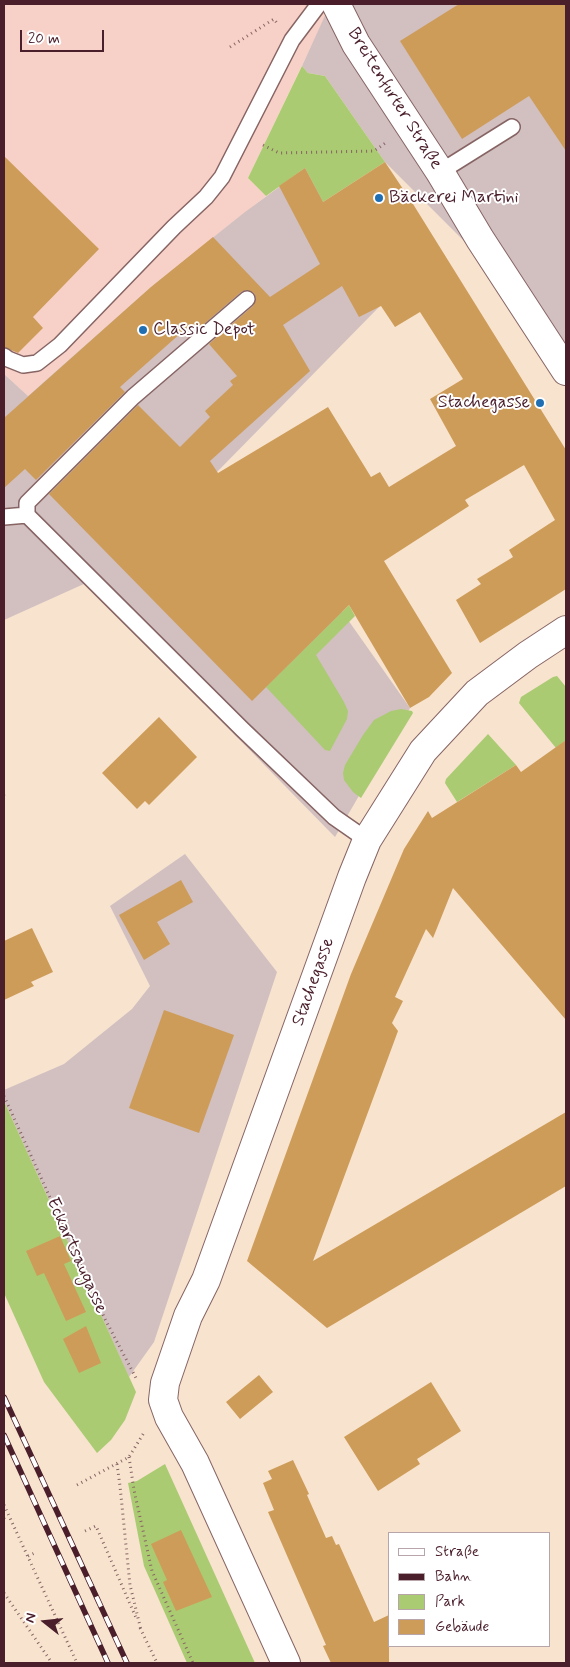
<!DOCTYPE html>
<html>
<head>
<meta charset="utf-8">
<style>
  body { margin:0 }
  #map { position:relative; width:570px; height:1667px; overflow:hidden; background:#f7e3ce; font-family:Mynerve,sans-serif }
  canvas { display:block }
  .frame { position:absolute; inset:0; border:5px solid #4a1f2b; pointer-events:none }
  .legend { position:absolute; left:388px; top:1532px; width:162px; height:115px; box-sizing:border-box; background:#fff; border:1px solid #b7a5aa; margin:0; padding:6px 9px; list-style:none; font-size:15px; color:#4a1f2b }
  .legend li { display:flex; align-items:center; gap:10px; height:25px }
  .legend b { width:25px; border:1px solid #b7a5aa }
  .north { position:absolute; left:20px; top:1597px; width:50px; height:50px; -webkit-text-stroke:4px #fff; paint-order:stroke; rotate:286deg; font-size:14px; font-weight:700; line-height:20px; text-align:center; color:#4a1f2b }
  .north::after { content:''; display:block; margin:auto; width:18px; height:22px; background:#4a1f2b; clip-path:polygon(50% 0,100% 100%,50% 72%,0 100%) }
  .scale { position:absolute; left:20px; top:30px; width:84px; height:22px; box-sizing:border-box; border:2px solid #4a1f2b; border-top:0; padding-left:6px; font-size:15px; line-height:18px; white-space:nowrap; color:#4a1f2b; -webkit-text-stroke:4px #fff; paint-order:stroke }
</style>
</head>
<body>
<div id="map">
<canvas width="570" height="1667"></canvas>
<div class="frame"></div>
<ul class="legend">
<li><b style="height:6px;background:#fff"></b>Straße</li>
<li><b style="height:6px;background:#4a1f2b"></b>Bahn</li>
<li><b style="height:14px;background:#abcb73"></b>Park</li>
<li><b style="height:14px;background:#ce9c59"></b>Gebäude</li>
</ul>
<div class="north">N</div>
<div class="scale">20 m</div>
</div>
<script>
const c = document.querySelector('canvas').getContext('2d');
c.lineJoin = 'round';
function fillPath(path, color) { c.fillStyle = color; c.fill(path, 'evenodd'); }
const toPath = rows => new Path2D(rows.map(r => 'M' + r).join(''));
function stroke(path, color, width, dash) { c.strokeStyle = color; c.lineWidth = width; c.lineCap = dash ? 'butt' : 'round'; c.setLineDash(dash || []); c.stroke(path); }
function write(font, color, halo, rows, align = 'center') {
  c.font = font + ' Mynerve,sans-serif'; c.lineWidth = 4; c.setLineDash([]); c.textBaseline = 'middle'; c.strokeStyle = halo; c.fillStyle = color; for (const [text, x, y, turn = 0] of rows) {
    c.save(); c.translate(x, y); c.rotate((+turn || 0) * Math.PI / 180); c.textAlign = isNaN(turn) ? turn : align; if (halo) c.strokeText(text, 0, 0); c.fillText(text, 0, 0); c.restore();
  }
}
fillPath(toPath([
  [4,4,325,4,329,9,248,178,266,196,151,287,28,396,4,374]
]), '#f7d1c7');
fillPath(toPath([
  [325,4,566,4,566,343,385,162,325,76,308,73,302,66,328,9],
  [305,168,323,201,330,217,379,307,214,475,329,593,410,708,335,837,86,583,4,620,4,374,28,396,151,287,245,212],
  [185,854,277,972,154,1342,129,1377,4,1101,4,1090,64,1064,132,1009,150,986,110,906]
]), '#d2bfc0');
fillPath(toPath([
  [302,66,308,73,325,76,385,162,323,202,305,168,266,196,248,178],
  [349,605,355,616,316,655,344,702,348,711,347,719,330,751,325,750,266,687],
  [557,676,566,687,566,740,556,748,519,703,521,697,553,677],
  [401,709,412,711,413,713,361,798,353,792,344,780,343,773,345,765,363,735,374,720,391,711],
  [488,734,516,765,457,802,445,783,446,779],
  [4,1101,136,1392,125,1420,111,1440,97,1453,44,1382,4,1293],
  [165,1464,255,1663,187,1663,144,1566,128,1483,137,1481]
]), '#abcb73');
fillPath(toPath([
  [459,4,566,4,566,151,529,96,462,139,400,41],
  [4,156,99,249,33,317,43,328,18,353,4,347],
  [385,162,413,204,566,450,566,589,480,643,456,600,481,584,477,579,513,557,509,550,555,520,524,465,465,500,469,506,384,561,452,673,429,697,410,708,349,605,252,701,49,494,138,405,180,447,210,417,205,411,233,385,230,381,237,376,209,344,253,306,256,298,254,293,246,290,241,292,197,330,191,324,120,387,125,392,36,480,25,469,4,488,4,418,151,287,213,237,270,297,320,264,279,186,305,168,323,202],
  [342,286,359,317,381,306,395,327,420,312,463,379,430,399,456,446,389,487,380,472,371,477,328,407,218,473,210,461,310,371,283,325],
  [159,717,197,757,149,805,145,801,137,809,102,773],
  [566,740,566,1020,453,888,433,938,426,929,395,997,403,1001,392,1023,398,1031,313,1261,566,1112,566,1186,327,1328,247,1261,351,974,404,849,428,811,432,818,516,765,521,772],
  [181,880,193,902,157,922,170,944,144,960,119,915],
  [32,928,53,972,31,982,34,986,4,1000,4,941],
  [164,1010,234,1035,199,1133,129,1108],
  [60,1236,71,1261,64,1264,86,1312,66,1321,44,1273,37,1276,26,1251],
  [86,1326,101,1363,79,1373,63,1339],
  [259,1375,273,1392,240,1419,226,1402],
  [431,1382,461,1431,417,1459,420,1464,378,1491,344,1437],
  [293,1460,309,1494,307,1495,326,1538,332,1536,336,1545,339,1544,374,1622,389,1615,389,1663,331,1663,323,1646,326,1645,268,1512,274,1510,263,1483,272,1479,268,1471],
  [181,1530,212,1597,176,1611,163,1582,167,1580,151,1544]
]), '#ce9c59');
const lane = toPath([
  [440,172,512,127],
  [247,299,133,397,27,503,27,515,242,729,334,817,367,840],
  [4,356,8,359,23,365,37,363,60,345,174,227,206,197,222,177,292,40,319,4],
  [4,517,27,515]
]);
const street = toPath([
  [286,1663,195,1463,169,1417,163,1400,165,1383,188,1316,206,1280,352,877,367,840,423,751,477,693,528,655,566,630]
]);
const primary = toPath([
  [336,4,356,44,440,172,480,239,566,371]
]);
stroke(lane, '#876464', 18);
stroke(street, '#876464', 30);
stroke(primary, '#876464', 30);
stroke(toPath([
  [230,47,274,19,277,23],
  [263,145,279,153,374,151,387,142],
  [4,796,8,797],
  [4,1096,105,1319,137,1380],
  [129,1457,134,1490,152,1571,193,1663],
  [117,1464,120,1486,130,1585,141,1630],
  [77,1485,129,1457,145,1431],
  [4,1505,77,1663],
  [4,1518,5,1517],
  [85,1531,96,1526,137,1620],
  [28,1556,37,1552],
  [4,1593,52,1663],
  [140,1628,157,1663]
]), '#876464', 3, [1, 4]);
stroke(lane, '#fff', 15);
stroke(street, '#fff', 28);
stroke(primary, '#fff', 28);
const rail = toPath([
  [4,1397,127,1663],
  [4,1435,108,1663]
]);
stroke(rail, '#4a1f2b', 5.5);
stroke(rail, '#fff', 4, [11]);
for (const [x, y, r, color] of [
  [379,198,5,"#1f6fb2"],
  [143,330,5,"#1f6fb2"],
  [540,403,5,"#1f6fb2"]
]) { const dot = new Path2D(); dot.arc(x, y, r, 0, 2 * Math.PI); c.fillStyle = color; c.fill(dot); stroke(dot, '#fff', 2); }
write('18px', '#4a1f2b', '#fff', [
  ["Breitenfurter Straße",394,99,58],
  ["Stachegasse",314,982,-70],
  ["Eckartsaugasse",76,1256,66]
]);
write('18px', '#4a1f2b', '#fff', [
  ["Bäckerei Martini",389,198],
  ["Classic Depot",153,330],
  ["Stachegasse",530,403,"right"]
], 'left');
</script>
</body>
</html>
